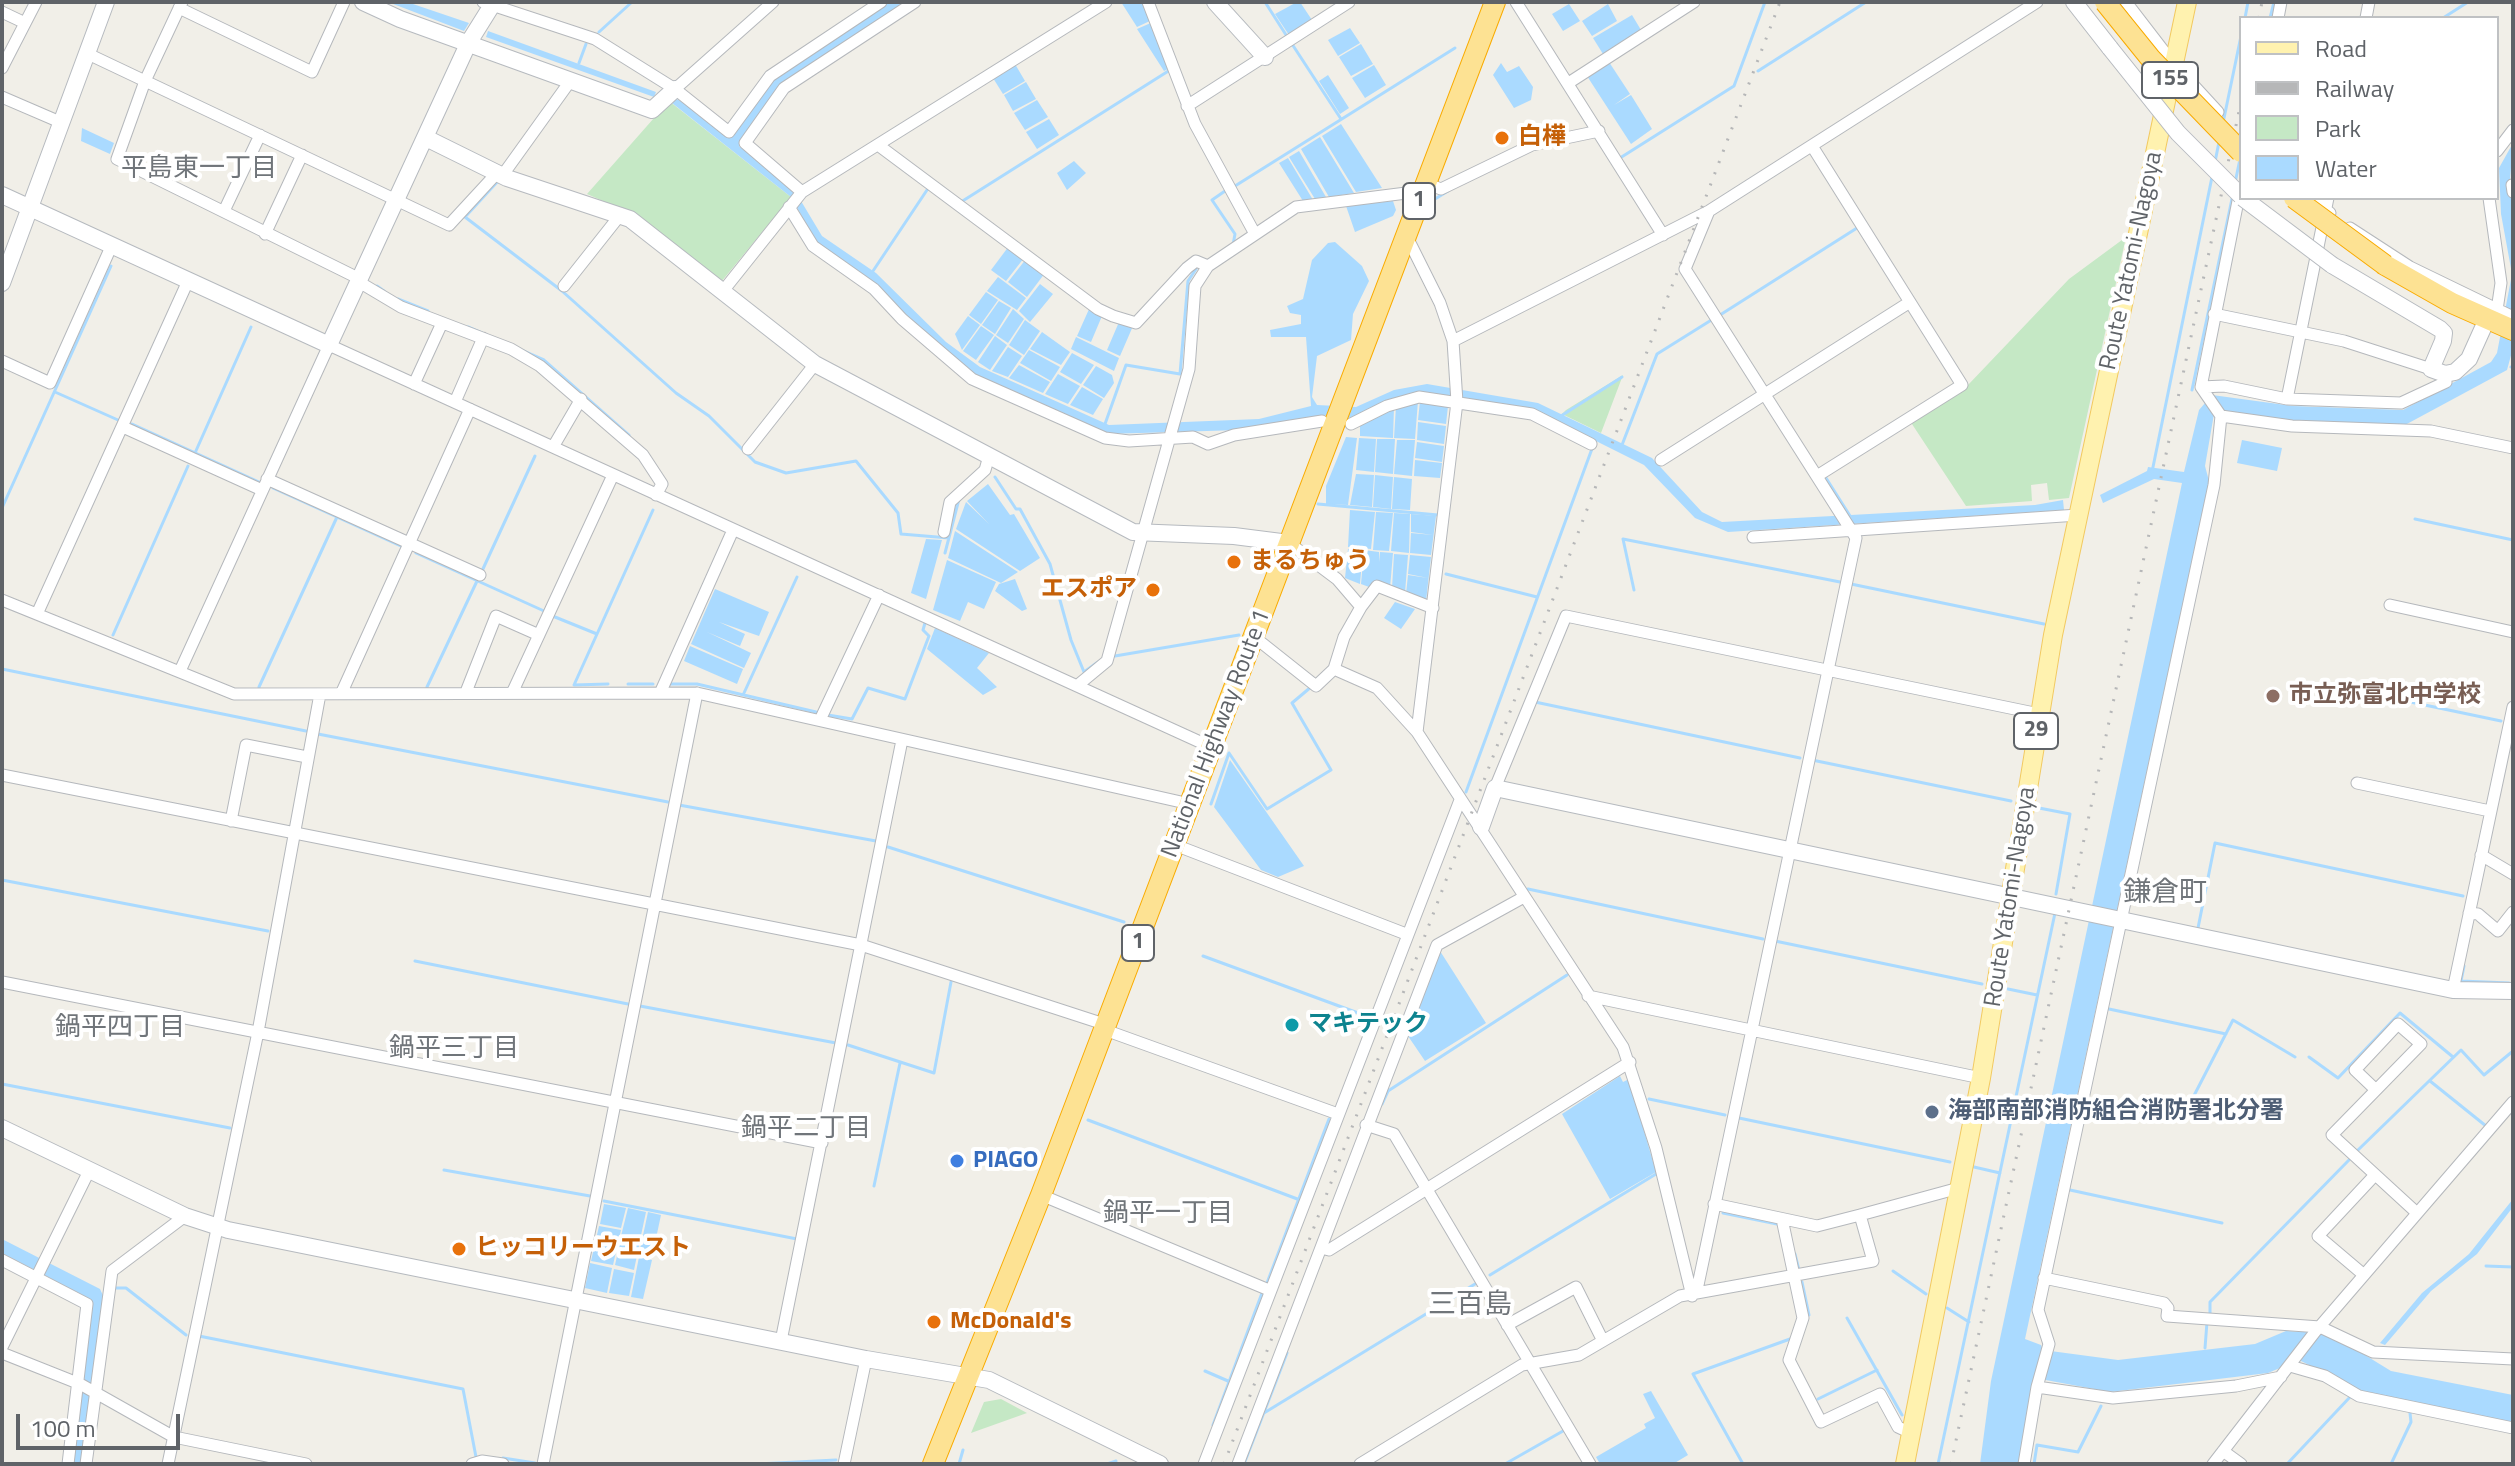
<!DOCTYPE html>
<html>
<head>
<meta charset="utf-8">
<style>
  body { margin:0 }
  #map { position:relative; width:2515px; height:1466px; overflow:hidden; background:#f1efe8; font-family:"Titillium Web",sans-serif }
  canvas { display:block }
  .frame { position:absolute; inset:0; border:4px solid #5f6368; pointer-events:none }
  .legend { position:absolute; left:2239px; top:16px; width:260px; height:184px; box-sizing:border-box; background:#fff; border:2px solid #bfc1c3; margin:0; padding:10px 14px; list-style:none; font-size:24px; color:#5f6368 }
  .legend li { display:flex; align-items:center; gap:16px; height:40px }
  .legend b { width:40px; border:2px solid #bfc1c3 }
  .scale { position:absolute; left:16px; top:1414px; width:164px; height:36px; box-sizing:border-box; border:4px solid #5f6368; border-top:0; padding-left:10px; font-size:24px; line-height:28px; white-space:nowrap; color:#5f6368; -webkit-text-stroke:6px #fff; paint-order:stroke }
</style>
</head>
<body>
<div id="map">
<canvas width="2515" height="1466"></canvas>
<div class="frame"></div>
<ul class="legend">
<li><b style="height:10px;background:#fff2af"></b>Road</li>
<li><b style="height:10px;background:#b6b7b8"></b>Railway</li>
<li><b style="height:22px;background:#c5e8c5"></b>Park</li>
<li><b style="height:22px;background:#aadaff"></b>Water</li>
</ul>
<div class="scale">100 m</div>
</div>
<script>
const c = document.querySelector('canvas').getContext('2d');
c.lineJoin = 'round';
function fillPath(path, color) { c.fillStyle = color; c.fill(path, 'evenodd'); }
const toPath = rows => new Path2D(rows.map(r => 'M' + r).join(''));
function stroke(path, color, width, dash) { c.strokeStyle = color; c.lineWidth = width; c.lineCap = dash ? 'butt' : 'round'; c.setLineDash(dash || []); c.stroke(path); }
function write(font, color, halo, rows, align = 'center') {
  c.font = font + ' "Titillium Web","Noto Sans JP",sans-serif'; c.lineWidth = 8; c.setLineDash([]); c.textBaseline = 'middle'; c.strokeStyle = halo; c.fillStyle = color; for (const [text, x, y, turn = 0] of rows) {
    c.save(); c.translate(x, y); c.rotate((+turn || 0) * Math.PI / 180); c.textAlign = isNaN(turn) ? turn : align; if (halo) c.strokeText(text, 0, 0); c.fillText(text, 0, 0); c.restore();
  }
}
fillPath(toPath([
  [669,101,791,197,721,282,635,215,587,194],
  [2126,237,2069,498,2049,500,2047,483,2031,485,2032,501,1966,506,1910,421,1968,385,2069,279],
  [1623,375,1601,433,1562,414,1566,410],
  [1001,1399,1027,1413,971,1433,984,1402]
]), '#c5e8c5');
fillPath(toPath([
  [388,2,407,2,469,23,464,31],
  [890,2,906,2,780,86,739,146,795,191,822,236,876,273,946,342,980,367,1109,425,1259,419,1311,406,1306,337,1271,337,1270,330,1301,324,1301,315,1290,313,1287,306,1303,299,1312,260,1328,243,1335,242,1362,266,1369,281,1353,314,1351,340,1317,356,1312,397,1317,405,1356,407,1394,390,1427,384,1538,403,1652,458,1702,512,1722,522,2035,505,2063,500,2064,510,1728,532,1695,518,1644,465,1552,419,1436,394,1386,400,1352,418,1322,415,1240,430,1107,434,975,375,817,243,791,197,672,103,676,99,686,103,730,138,773,79],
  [1121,2,1145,2,1152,20,1137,27],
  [1297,2,1300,2,1312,20,1289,35,1275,14],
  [1569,4,1580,21,1563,31,1552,14],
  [1608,4,1617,21,1592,36,1582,21],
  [1632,15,1641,30,1603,54,1593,38],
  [1153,22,1170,68,1164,71,1137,29],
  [1350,28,1360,43,1338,56,1328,40],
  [488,31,656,92,654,97,486,37],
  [1361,44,1373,64,1351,76,1339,57],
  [1609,62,1630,94,1614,105,1631,95,1652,129,1631,144,1587,76],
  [1501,63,1507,72,1519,66,1533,87,1531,100,1514,108,1493,75],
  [1015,64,1025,81,1003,94,993,78],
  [1374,65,1386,85,1365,98,1352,78],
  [1328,75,1349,108,1340,114,1319,81],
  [1026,82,1036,99,1013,111,1004,95],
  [1037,100,1048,117,1025,130,1014,113],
  [1049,119,1059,135,1037,149,1026,132],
  [1341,124,1382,188,1356,192,1322,136],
  [82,128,114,143,110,154,81,141],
  [1320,137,1354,193,1329,197,1301,149],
  [2513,143,2510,180,2513,222,2513,348,2507,370,2405,425,2290,421,2221,410,2214,414,2205,466,2209,481,2025,1339,2041,1345,2043,1350,2118,1360,2255,1344,2286,1331,2321,1333,2347,1344,2391,1371,2513,1395,2513,1423,2361,1391,2299,1360,2268,1373,2110,1392,2035,1378,2019,1464,1980,1464,1991,1381,2182,483,2154,479,2103,503,2100,495,2147,471,2148,467,2184,472,2199,410,2212,395,2293,406,2403,410,2491,362,2497,353,2512,274,2501,214,2499,168],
  [1299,151,1326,197,1315,199,1289,157],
  [1288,158,1313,200,1303,201,1279,163],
  [1074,161,1086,173,1067,190,1057,173],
  [1393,201,1396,210,1393,216,1355,232,1346,206],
  [1009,246,1024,258,1006,281,991,270],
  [1026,259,1045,273,1027,297,1008,282],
  [998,277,1026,298,1017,310,987,291],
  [1040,284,1053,294,1030,322,1019,311],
  [986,292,998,300,981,324,969,315],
  [999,301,1011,308,995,334,982,325],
  [1090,307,1102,316,1091,342,1077,336],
  [1013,309,1024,319,1008,343,996,335],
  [968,316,980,325,962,350,955,334],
  [1025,320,1040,331,1024,355,1009,345],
  [1119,322,1133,326,1120,356,1107,350],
  [981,326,994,335,976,360,963,351],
  [1042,332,1070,352,1061,365,1030,349],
  [995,336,1007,345,990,370,978,362],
  [1076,337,1119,358,1114,371,1071,349],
  [1008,347,1022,356,1008,377,992,371],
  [1029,350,1060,367,1051,381,1020,363],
  [1072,353,1094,365,1081,384,1060,372],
  [1019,365,1050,382,1043,393,1009,378],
  [1096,366,1112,375,1114,383,1104,398,1083,385],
  [1058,374,1080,386,1068,404,1045,394],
  [1082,387,1103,399,1093,415,1070,405],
  [1418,401,1415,439,1394,438,1396,406],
  [1420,401,1448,406,1446,424,1418,420],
  [1394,407,1393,438,1360,436,1360,425],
  [1418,422,1446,426,1444,444,1417,440],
  [1346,437,1357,438,1348,505,1326,504,1326,486],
  [1359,438,1376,439,1374,472,1356,470],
  [1377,439,1395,439,1393,474,1375,472],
  [1397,440,1415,440,1412,476,1394,474],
  [2242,440,2282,448,2277,471,2237,463],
  [1417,442,1444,446,1442,462,1415,458],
  [1415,460,1442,463,1440,478,1414,476],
  [1356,474,1374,475,1372,507,1350,505],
  [1375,475,1393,477,1391,509,1373,507],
  [1394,477,1412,479,1410,510,1392,509],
  [988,484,1010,515,1014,514,1040,558,1020,571,956,529,966,502,989,524,967,501],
  [1350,510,1375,512,1371,549,1348,547],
  [1376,512,1393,513,1389,551,1373,550],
  [1394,513,1410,514,1409,553,1391,551],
  [1411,514,1436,516,1431,555,1410,553,1411,533,1433,535,1411,532],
  [955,531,1018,572,1001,583,948,558],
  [926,539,942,540,926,599,911,593],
  [1348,549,1363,550,1360,584,1345,578],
  [1364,550,1379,552,1379,562,1380,552,1393,553,1390,588,1374,582,1369,587,1361,584],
  [1394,554,1408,555,1405,593,1392,588],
  [1410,555,1431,557,1426,601,1406,594,1408,575,1428,578,1408,574],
  [947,560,996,582,984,609,968,602,960,621,933,610],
  [1015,579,1027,609,1022,611,995,591,999,584],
  [715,589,769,612,759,636,719,622,745,634,740,646,707,632,751,653,744,668,691,644],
  [1395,602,1415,609,1401,629,1384,618],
  [935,628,989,653,977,668,997,687,983,695,927,649],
  [690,646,743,669,737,684,684,661],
  [1230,760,1304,866,1278,877,1261,870,1214,807],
  [1440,951,1486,1023,1425,1061,1408,1036],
  [1620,1076,1623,1082,1629,1079,1656,1172,1610,1199,1562,1114],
  [2513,1199,2513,1207,2477,1254,2431,1291,2385,1345,2380,1343,2422,1293,2469,1254],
  [604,1204,626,1208,621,1228,600,1224],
  [628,1208,646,1212,640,1240,621,1236],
  [648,1212,661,1215,652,1257,639,1254],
  [599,1226,621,1230,613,1265,591,1261],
  [621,1238,640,1241,634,1270,615,1265],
  [2,1239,100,1289,106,1302,83,1464,71,1464,84,1377,90,1299,2,1253],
  [639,1257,652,1260,643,1299,631,1297],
  [590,1263,612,1268,607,1293,585,1288],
  [614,1269,634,1273,629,1296,609,1293],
  [1651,1391,1688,1455,1673,1464,1600,1464,1596,1457,1646,1428,1644,1424,1655,1418,1643,1394]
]), '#aadaff');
stroke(toPath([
  [1265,2,1288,38],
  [2245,18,2248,2],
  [2270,18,2274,2],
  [2443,18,2468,2],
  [599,32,632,2],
  [1292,44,1341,119],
  [579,63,586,44],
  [1758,71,1866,2],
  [2223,123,2241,36],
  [1620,158,1734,86,1765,2],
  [2215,162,2219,142],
  [499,180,465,217,562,291,676,393,709,416,755,462,786,473,856,461,898,513,901,534,949,538],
  [2235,183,2240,159],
  [1235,186,1455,48],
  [1225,191,1212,200,1235,234,1233,245],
  [1435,199,1448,191],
  [961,202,1170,70],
  [873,271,927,190],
  [377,286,384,291],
  [398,299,428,311],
  [1720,315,1857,228],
  [468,327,544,360,629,435],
  [2511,367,2513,368],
  [2192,390,2233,194],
  [55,392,118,420],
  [1561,416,1622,377],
  [132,424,259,482],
  [1105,424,1126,365,1180,374,1188,281,1196,269],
  [1622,445,1657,354,1713,319],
  [195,453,251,327],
  [2152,472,2212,177],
  [995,477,1016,509,1020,509,1050,564,1071,640,1084,672,1098,662],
  [1826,478,1852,519],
  [273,488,403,547],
  [1318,504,1438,515],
  [2,508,111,266],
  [2415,519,2513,540],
  [416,553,544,611],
  [945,553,959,499],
  [482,571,535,456],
  [1446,574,1537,597],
  [1851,584,2044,624],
  [1634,590,1623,539,1840,582],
  [555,617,597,634],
  [113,635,188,466],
  [1115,656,1239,635],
  [2,669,306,731],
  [608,684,574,685,653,510],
  [628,684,653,684],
  [669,684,697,684,816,712],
  [259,687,337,517],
  [427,687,477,581],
  [744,693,797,577],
  [2377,695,2501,721],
  [1535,702,1800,758],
  [828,715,852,719,868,688,905,699,929,636,923,630,925,623],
  [318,734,668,802],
  [1812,760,2011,801],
  [1466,792,1593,446],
  [1211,804,1229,753,1267,809,1331,770,1292,703,1311,687],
  [679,805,876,841],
  [2039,808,2070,814,2056,894],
  [888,847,1124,922],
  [2,880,268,931],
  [1528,889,1763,939],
  [2198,928,2215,843,2463,896],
  [1775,941,1982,984],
  [1203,956,1369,1017],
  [415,961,628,1004],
  [2464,966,2461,981,2509,983],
  [2008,989,2037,995],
  [640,1006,836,1043],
  [2109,1009,2226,1034],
  [848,1045,934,1073,951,982],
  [2309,1057,2338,1078,2400,1013,2453,1057],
  [2430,1081,2486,1126],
  [2,1084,230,1128],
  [1649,1099,1725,1115],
  [1382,1104,1388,1091,1567,975],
  [2185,1113,2233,1020,2295,1057],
  [1739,1118,1950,1162],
  [1088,1120,1300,1200],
  [2358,1150,2461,1050,2484,1075,2513,1051],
  [1974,1167,2000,1173],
  [444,1170,590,1196],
  [874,1186,900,1063],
  [2070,1190,2222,1223],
  [604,1201,797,1239],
  [1723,1213,1777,1224],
  [1795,1254,1799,1270],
  [2486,1266,2513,1267],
  [1893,1271,1926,1294],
  [1490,1275,1656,1174],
  [1802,1282,1809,1315],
  [1267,1283,1329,1119],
  [114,1288,126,1288,186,1335],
  [1947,1308,1969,1322],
  [2210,1315,2210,1302,2349,1160],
  [1847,1318,1902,1415],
  [199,1336,463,1389,476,1457],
  [2205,1348,2207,1322],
  [1205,1371,1228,1381],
  [1818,1399,1877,1370],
  [1264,1413,1475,1284],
  [1213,1425,1262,1293],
  [503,1458,535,1463],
  [757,1464,836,1460],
  [959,1464,963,1450],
  [1107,1464,1116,1461],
  [1244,1464,1287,1353],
  [1505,1464,1563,1431],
  [1743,1464,1693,1374,1790,1339],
  [1938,1464,2055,913],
  [2034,1464,2037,1445,2078,1452,2101,1406],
  [2287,1464,2350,1397],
  [2391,1464,2411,1422,2410,1413]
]), '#aadaff', 3);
const street = toPath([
  [182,2,145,81,117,159,360,279],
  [483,2,595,39,675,89,729,132,770,76,881,2],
  [1148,2,1195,124,1255,234],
  [1516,2,1663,235],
  [2126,2,2173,63,2218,112],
  [179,8,312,72,344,2],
  [2,12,23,22],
  [2278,18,2281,2],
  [2366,18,2369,2],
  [86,53,449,225,497,173],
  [2,68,36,2],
  [1570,82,1694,2],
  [675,89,773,2],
  [2,97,60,122],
  [1187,106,1349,2],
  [878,145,1098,309,1113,316,1136,323,1187,268,1196,261,1208,266],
  [1812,146,1962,385,1817,476],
  [2497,151,2513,130],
  [502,176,571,80],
  [1425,183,1441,189,1532,145,1599,131],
  [2512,185,2513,192],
  [2240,191,2201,387,2221,416,2292,426,2431,431,2513,448],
  [802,192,745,143,784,88,915,2],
  [2312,198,2330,213],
  [2489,198,2501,283,2497,310],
  [789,207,813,246,874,289,902,319,972,379,1105,438,1129,441,1193,437,1208,444,1234,435,1322,421],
  [224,211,260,135],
  [2350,228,2410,267,2513,317],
  [265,234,302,155],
  [1407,237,1440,303,1453,341,1457,402,1417,732],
  [359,282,401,307,511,349,540,366,643,455,662,484,656,495],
  [564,286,621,214],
  [723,291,802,192,1106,2],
  [2214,314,2344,341,2431,369],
  [1453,341,1709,211,2037,2],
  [2,361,50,383,111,247],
  [414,384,442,323],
  [2201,387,2224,386,2287,399,2328,198],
  [2287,399,2401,403,2446,382,2445,374],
  [455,402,483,338],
  [1351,424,1387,406,1419,397,1532,414,1591,444],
  [123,427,262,490],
  [553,447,581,399],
  [748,449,815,364],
  [1661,460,1910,302],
  [267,479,480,575],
  [944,532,950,502,985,470,989,456],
  [1753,537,2078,515],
  [1289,543,1337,579,1361,607,1344,637,1334,669,1377,688,1417,732,1623,1047,1656,1148,1692,1296],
  [2,600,234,694,697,693,1190,804],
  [2390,605,2513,632],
  [1361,607,1377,586,1433,608],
  [37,614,188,281],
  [1253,636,1316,686,1334,669],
  [180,671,329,345,1211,747],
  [1078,685,1107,661,1189,369,1195,286,1208,266,1296,207,1422,191],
  [513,691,613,475],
  [661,691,733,530],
  [466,692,496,616,539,635],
  [341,694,470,409],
  [820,720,879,595],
  [2,775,861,945,1107,1025],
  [2357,783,2490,811],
  [1495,788,1566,616,2039,714],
  [231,821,246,745,307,757],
  [1175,845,1406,934],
  [2481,855,2513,874],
  [2469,913,2478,914,2498,931,2513,912],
  [2,982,822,1143],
  [2453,990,2513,707],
  [1588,996,1981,1078],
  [1105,1030,1338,1114],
  [2376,1090,2355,1070,2398,1024,2421,1044,2376,1090,2332,1135,2417,1213],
  [1366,1125,1394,1134,1590,1464],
  [1041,1195,1269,1290],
  [1714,1204,1817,1226,1860,1215],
  [1782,1219,1803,1318,1789,1360,1821,1422,1880,1394,1898,1427,1911,1433],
  [1321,1248,1329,1250,1630,1062],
  [2,1260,87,1304,68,1464],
  [2364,1275,2318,1236,2374,1176],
  [2044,1278,2164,1303,2168,1308,2167,1316,2320,1327,2373,1352,2513,1359],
  [1692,1296,1698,1285,1856,538,1685,269,1709,211],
  [1507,1325,1576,1287,1603,1341],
  [781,1341,902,740],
  [2,1347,89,1171],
  [2,1353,80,1384,174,1437,306,1464],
  [2290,1366,2325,1376,2359,1396,2513,1428],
  [2037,1387,2113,1398,2236,1386,2281,1377],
  [2223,1451,2241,1464],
  [86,1464,112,1271,185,1216],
  [168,1464,258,1032,320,694],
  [472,1464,482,1461,503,1464],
  [543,1464,697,693],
  [844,1464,866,1359],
  [1204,1464,1460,800],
  [1238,1464,1437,945,1524,897],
  [1360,1464,1522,1365,1579,1355,1680,1296,1873,1261,1860,1215,1959,1188],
  [2024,1464,2037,1387,2049,1344,2038,1310,2214,485,2221,416],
  [2213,1464,2315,1332,2513,1102]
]);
const secondary = toPath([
  [363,2,400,19,652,110,675,89],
  [1215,2,1265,57],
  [2074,2,2110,48],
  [426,138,507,178,630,219,815,364,1133,532,1234,536,1289,543],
  [2,195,329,345,469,42,494,2],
  [2332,265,2440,329,2444,333,2443,341,2431,369,2445,374,2455,372,2469,359,2487,319],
  [2,283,106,2],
  [1481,827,1495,788,2453,990,2513,991],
  [2,1128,185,1216,228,1230,866,1359,989,1380,1160,1464]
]);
const primary = toPath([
  [1905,1464,1981,1078,2053,635,2187,2]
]);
const highway = toPath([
  [2385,265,2452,303,2513,330],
  [933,1464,1041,1195,1495,2]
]);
stroke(street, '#b5b8bc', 13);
stroke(secondary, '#b6babf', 18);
stroke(primary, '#f2c960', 20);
stroke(highway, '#f9ab00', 22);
stroke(street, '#fff', 11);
stroke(secondary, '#fff', 16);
stroke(primary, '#fff2af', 18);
stroke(highway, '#fde293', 20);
stroke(toPath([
  [2259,18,2262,2],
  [1224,1464,1780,2],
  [1951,1464,2241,102]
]), '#b6b7b8', 3, [2, 10]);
const secondaryBridge = toPath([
  [2110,48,2178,133,2241,196],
  [2243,198,2332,265]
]);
const highwayBridge = toPath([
  [2105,2,2151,59,2241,152],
  [2294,198,2385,265]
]);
stroke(secondaryBridge, '#b6babf', 18, []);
stroke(highwayBridge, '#f9ab00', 22, []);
stroke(secondaryBridge, '#fff', 16);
stroke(highwayBridge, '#fde293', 20);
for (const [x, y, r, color] of [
  [1502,138,8,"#e8710a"],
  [1234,562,8,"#e8710a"],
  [1153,590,8,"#e8710a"],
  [2273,696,8,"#8d6e63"],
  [1292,1025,8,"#0f9aa8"],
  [1932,1112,8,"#5c6f8a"],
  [957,1161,8,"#3f7fe0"],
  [459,1249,8,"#e8710a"],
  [934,1322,8,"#e8710a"]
]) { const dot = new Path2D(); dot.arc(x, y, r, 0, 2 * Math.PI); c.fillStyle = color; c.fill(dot); stroke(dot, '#fff', 3); }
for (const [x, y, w] of [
  [2170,80,56],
  [1419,201,32],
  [2036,731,44],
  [1138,943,32]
]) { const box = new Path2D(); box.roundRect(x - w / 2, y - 18, w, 36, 6); c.fillStyle = '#fff'; c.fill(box); stroke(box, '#5f6368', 2); }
write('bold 22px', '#5f6368', null, [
  ["155",2170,80],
  ["1",1419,201],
  ["29",2036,731],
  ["1",1138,943]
]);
write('bold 24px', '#c56008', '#fff', [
  ["白樺",1518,138],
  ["まるちゅう",1250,562],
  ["エスポア",1137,590,"right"],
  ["ヒッコリーウエスト",475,1249],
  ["McDonald's",950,1322]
], 'left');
write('24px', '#5f6368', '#fff', [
  ["Route Yatomi-Nagoya",2132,261,-78],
  ["National Highway Route 1",1217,734,-69],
  ["Route Yatomi-Nagoya",2011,897,-81]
]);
write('bold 24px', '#785e54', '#fff', [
  ["市立弥富北中学校",2289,696]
], 'left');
write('bold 24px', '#0d838f', '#fff', [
  ["マキテック",1308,1025]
], 'left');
write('bold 24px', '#4e5e75', '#fff', [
  ["海部南部消防組合消防署北分署",1948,1112]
], 'left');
write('bold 24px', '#366cbe', '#fff', [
  ["PIAGO",973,1161]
], 'left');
write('26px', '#70757a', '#fff', [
  ["平島東一丁目",199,170],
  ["鍋平四丁目",120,1029],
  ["鍋平三丁目",454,1050],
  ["鍋平二丁目",806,1130],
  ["鍋平一丁目",1168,1215]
]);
write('28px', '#70757a', '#fff', [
  ["鎌倉町",2165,894],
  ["三百島",1470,1306]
]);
</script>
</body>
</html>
